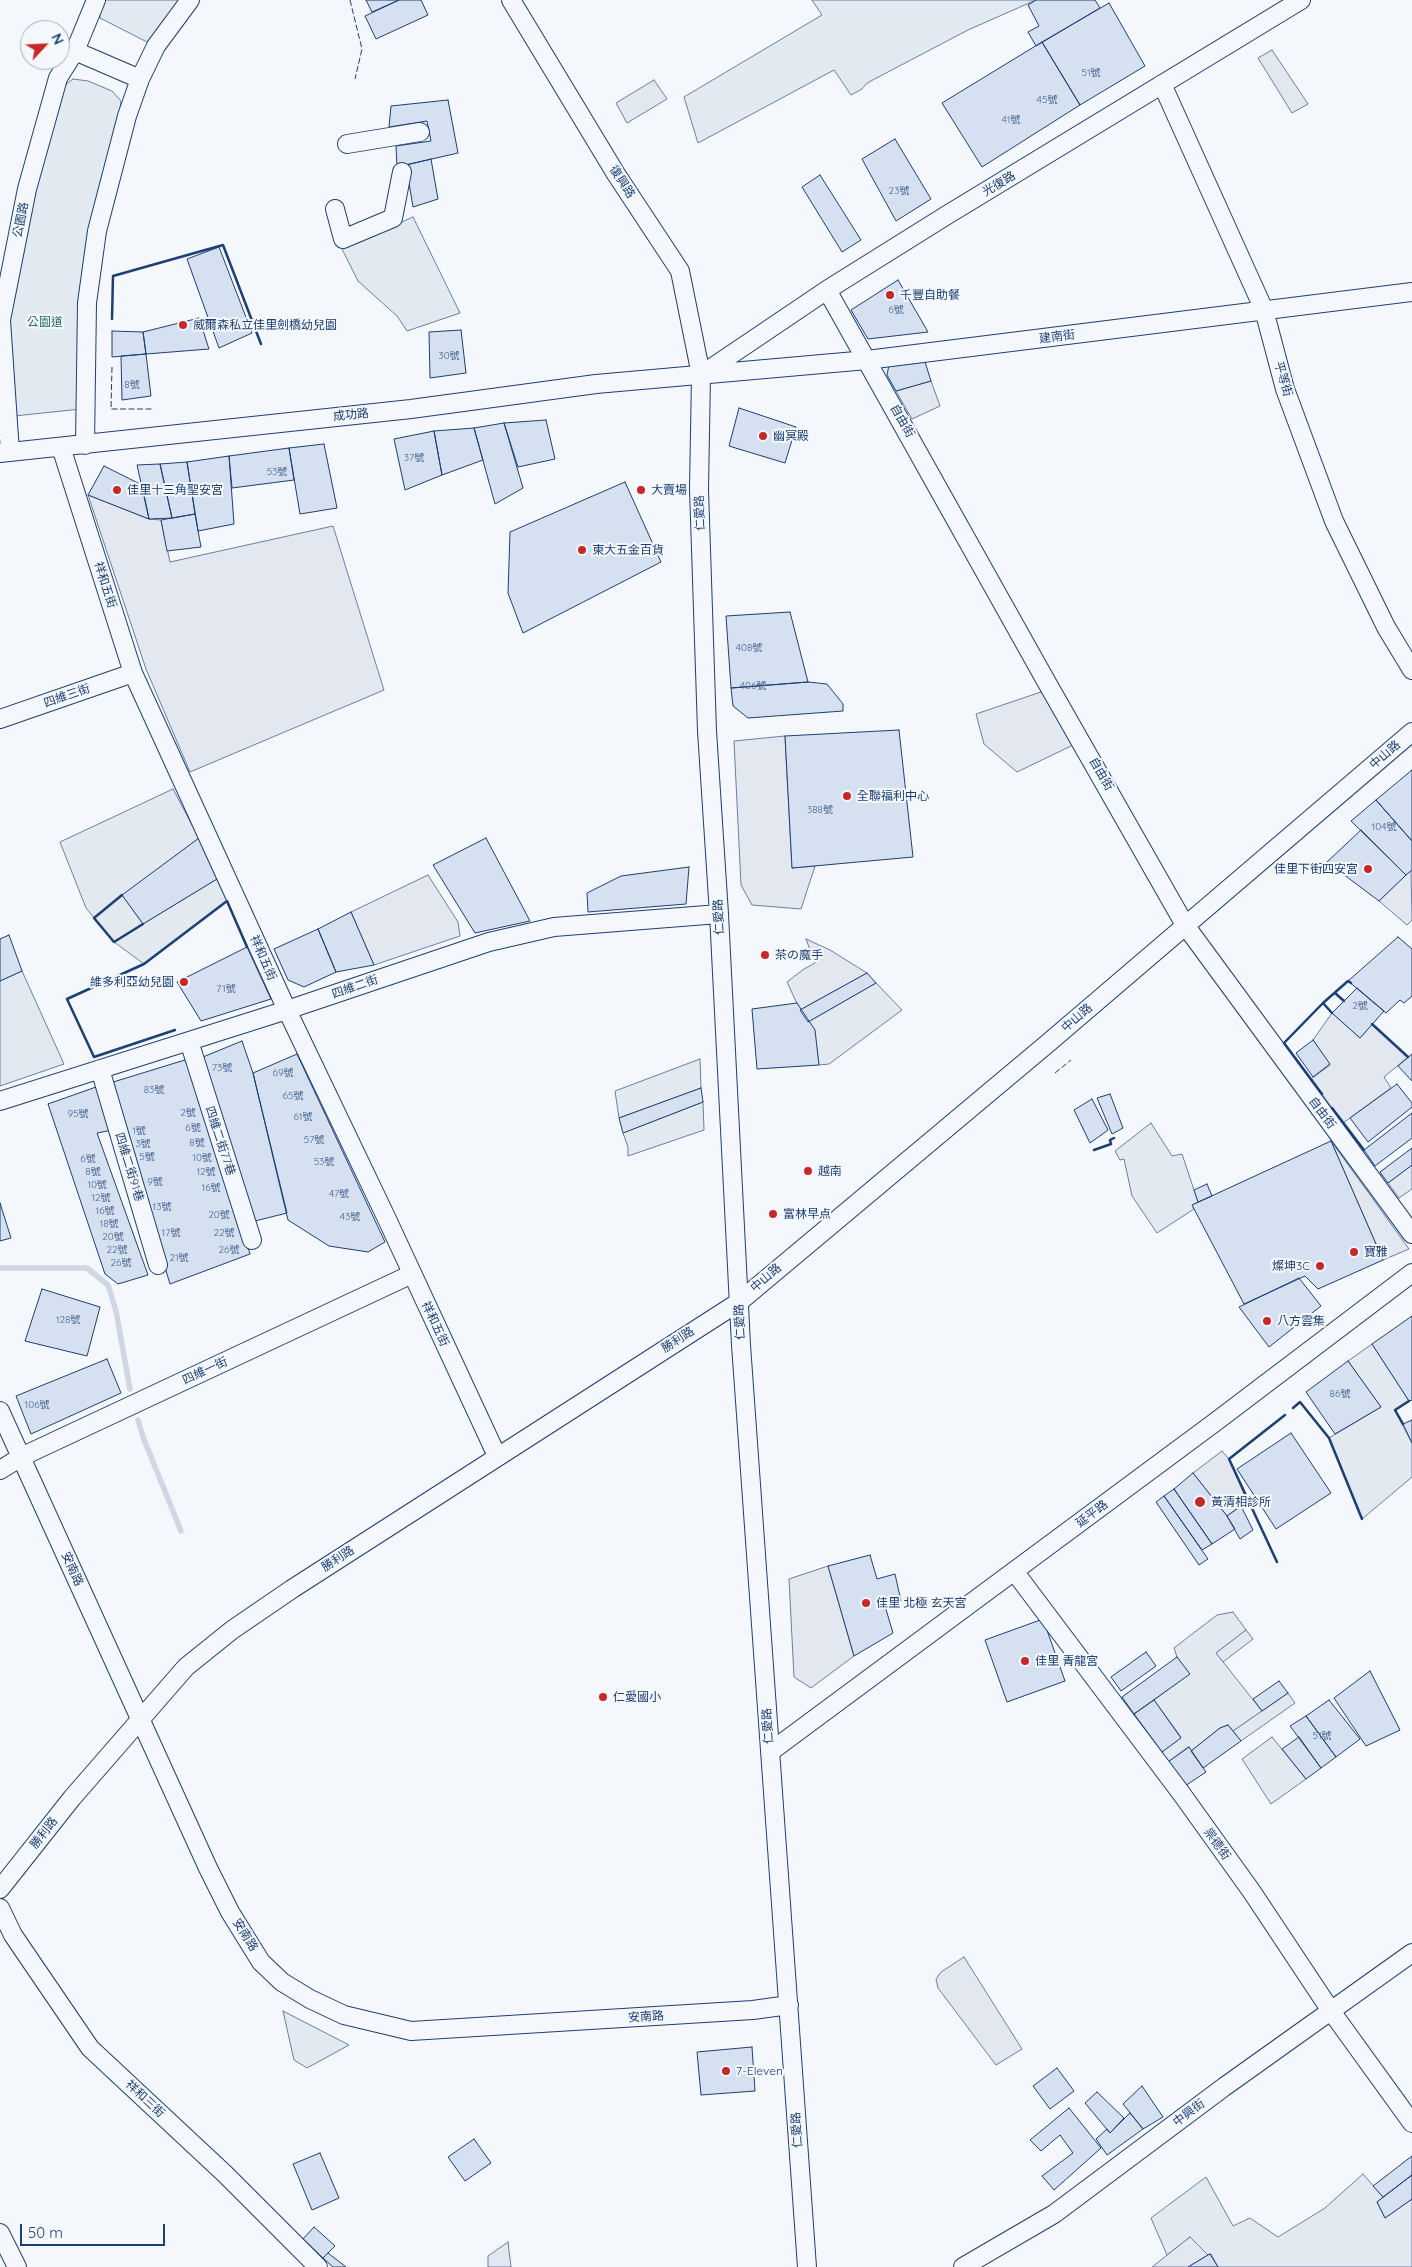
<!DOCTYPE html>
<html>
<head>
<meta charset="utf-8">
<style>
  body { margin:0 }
  #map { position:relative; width:1412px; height:2267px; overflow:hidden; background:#f4f7fb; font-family:Quicksand,sans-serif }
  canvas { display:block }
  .north { position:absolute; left:20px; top:20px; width:50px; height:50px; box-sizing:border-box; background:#f4f7fb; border:1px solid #9eadc5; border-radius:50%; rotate:65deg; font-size:14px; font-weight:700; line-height:20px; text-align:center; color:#1d3f73 }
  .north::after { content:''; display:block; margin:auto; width:18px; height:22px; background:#c62828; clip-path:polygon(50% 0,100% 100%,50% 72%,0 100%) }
  .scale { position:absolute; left:20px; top:2224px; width:145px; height:22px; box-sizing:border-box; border:2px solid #1d3f73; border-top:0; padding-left:6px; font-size:15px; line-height:18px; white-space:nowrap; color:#1d3f73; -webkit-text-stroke:4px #f4f7fb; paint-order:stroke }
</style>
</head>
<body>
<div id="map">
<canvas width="1412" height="2267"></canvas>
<div class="north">N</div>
<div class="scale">50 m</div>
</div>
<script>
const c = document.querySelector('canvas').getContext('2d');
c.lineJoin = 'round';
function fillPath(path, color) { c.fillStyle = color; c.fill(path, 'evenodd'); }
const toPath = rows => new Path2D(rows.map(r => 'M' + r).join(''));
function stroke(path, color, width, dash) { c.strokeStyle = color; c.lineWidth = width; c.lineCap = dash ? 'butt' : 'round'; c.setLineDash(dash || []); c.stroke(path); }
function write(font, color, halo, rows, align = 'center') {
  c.font = font + ' Quicksand,"Noto Sans TC","Noto Sans JP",sans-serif'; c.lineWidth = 4; c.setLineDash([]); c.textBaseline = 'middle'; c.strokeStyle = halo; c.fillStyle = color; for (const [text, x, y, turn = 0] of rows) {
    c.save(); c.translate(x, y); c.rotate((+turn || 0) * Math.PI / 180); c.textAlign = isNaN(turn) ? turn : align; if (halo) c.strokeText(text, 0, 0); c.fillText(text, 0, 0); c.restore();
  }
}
const green = toPath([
  [101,0,181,0,149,43,100,18,101,0],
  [812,0,1036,0,968,30,867,83,862,89,851,95,834,70,698,143,684,97,822,15,812,0],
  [73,79,88,81,112,91,121,101,81,409,14,416,8,319,31,187,61,88,73,79],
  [413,217,460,313,407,331,397,316,358,281,342,249,413,217],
  [173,789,199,838,123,896,143,924,217,879,227,901,144,964,114,942,86,908,60,842,173,789],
  [22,971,64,1064,0,1086,0,981,22,971],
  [876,983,902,1010,829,1064,819,1065,808,1022,876,983],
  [700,1059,701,1088,619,1118,615,1091,700,1059],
  [703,1102,704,1130,628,1156,628,1147,623,1133,703,1102],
  [1151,1123,1172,1156,1182,1154,1198,1202,1192,1205,1194,1209,1157,1233,1132,1196,1124,1159,1120,1160,1115,1151,1151,1123],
  [1372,1344,1409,1401,1395,1411,1412,1443,1412,1477,1362,1519,1329,1438,1381,1407,1348,1361,1372,1344],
  [1233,1612,1246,1630,1216,1653,1262,1711,1233,1731,1228,1725,1220,1728,1191,1751,1188,1747,1168,1762,1162,1752,1181,1737,1154,1700,1189,1674,1177,1657,1174,1648,1217,1615,1233,1612],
  [1272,1737,1306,1779,1271,1804,1242,1759,1272,1737],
  [283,2011,349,2045,307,2068,294,2060,283,2011],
  [1363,2174,1383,2197,1377,2202,1385,2218,1412,2199,1412,2267,1218,2267,1211,2254,1208,2255,1190,2237,1167,2255,1151,2218,1206,2177,1233,2226,1250,2218,1278,2237,1325,2208,1363,2174]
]);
fillPath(green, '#e3e9f0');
stroke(green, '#687fa3', 1);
const parking = toPath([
  [1272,50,1308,104,1292,113,1258,58,1272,50],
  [654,80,667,99,627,123,616,103,654,80],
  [931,381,940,406,912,419,896,391,931,381],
  [88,495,149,519,161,520,170,562,333,526,384,690,190,772,146,669,88,495],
  [1041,692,1046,695,1073,745,1017,772,984,744,976,714,1041,692],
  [785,736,792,868,815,866,801,909,752,905,741,885,734,741,785,736],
  [1411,870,1412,920,1407,925,1379,901,1411,870],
  [428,875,458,922,460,936,374,965,351,912,428,875],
  [806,939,830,950,867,973,800,1010,787,982,804,969,815,963,806,939],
  [1332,1013,1360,1038,1372,1024,1408,1057,1384,1077,1391,1088,1343,1123,1311,1079,1330,1065,1313,1040,1332,1013],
  [1331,1141,1409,1249,1383,1260,1331,1141],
  [1412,1165,1412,1189,1399,1198,1388,1183,1412,1165],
  [1222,1451,1229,1459,1247,1501,1227,1516,1193,1473,1222,1451],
  [828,1566,854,1656,811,1688,794,1677,789,1579,828,1566],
  [1246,1630,1253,1639,1223,1662,1216,1653,1246,1630],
  [1288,1693,1295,1703,1241,1741,1233,1731,1288,1693],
  [964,1957,1022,2049,996,2065,938,1988,936,1979,941,1972,964,1957],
  [1190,2237,1208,2255,1188,2267,1152,2267,1190,2237],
  [508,2242,511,2267,488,2267,488,2256,508,2242]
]);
fillPath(parking, '#e3e8f0');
stroke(parking, '#687fa3', 1);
stroke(toPath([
  [0,1268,87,1268,108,1285,116,1311,130,1389],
  [138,1420,143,1437,181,1531]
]), '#cfd7e4', 5.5);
const building = toPath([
  [366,0,399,0,372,12,366,0],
  [399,0,421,0,428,15,376,39,365,16,399,0],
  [1036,0,1095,0,1100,8,1036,46,1028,32,1039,26,1028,5,1036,0],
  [1109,3,1145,66,1080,105,1042,42,1109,3],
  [1042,42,1080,105,982,167,942,103,1042,42],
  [448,100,458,153,397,167,396,146,431,141,427,121,389,127,391,106,448,100],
  [895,139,931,199,896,221,862,159,895,139],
  [431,159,438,199,413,207,406,165,431,159],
  [820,175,861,240,842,252,802,187,820,175],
  [219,247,252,333,219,348,187,259,219,247],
  [898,280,928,332,868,339,851,310,898,280],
  [199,318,209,349,146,354,143,332,199,318],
  [461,330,466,373,430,378,429,332,461,330],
  [112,331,143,332,146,354,112,357,112,331],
  [146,354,151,396,122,400,121,356,146,354],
  [925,362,931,381,896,391,887,375,889,365,925,362],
  [739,408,796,427,785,463,729,446,739,408],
  [546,420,555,459,518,467,504,423,546,420],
  [504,423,523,488,495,504,474,428,504,423],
  [474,428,483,460,442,475,434,431,474,428],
  [434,431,442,475,405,490,394,439,434,431],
  [324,444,337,508,300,514,289,448,324,444],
  [289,448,294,480,232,488,229,456,289,448],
  [229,456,234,524,198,531,187,462,229,456],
  [187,462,195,514,172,518,160,464,187,462],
  [160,464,172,518,149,519,137,465,160,464],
  [104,466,142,485,149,519,88,495,104,466],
  [625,482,661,562,523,633,508,593,510,532,625,482],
  [195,514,201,547,167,551,161,520,195,514],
  [790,612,808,682,731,688,726,616,790,612],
  [808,682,827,684,843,704,843,711,748,718,733,706,731,688,808,682],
  [899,730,913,857,792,868,785,736,899,730],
  [1412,770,1412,841,1376,800,1412,770],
  [1376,800,1412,841,1412,870,1406,875,1351,821,1376,800],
  [1361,830,1406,875,1379,901,1327,862,1361,830],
  [199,838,217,879,143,924,122,895,199,838],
  [486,838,530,921,475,933,433,865,486,838],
  [689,867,686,904,588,912,587,893,621,876,689,867],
  [351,912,374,965,336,972,318,929,351,912],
  [318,929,336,972,304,987,288,980,274,949,318,929],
  [9,935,22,971,0,981,0,939,9,935],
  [1398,937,1412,949,1412,996,1404,1003,1400,1000,1386,1013,1348,981,1398,937],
  [247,947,271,999,201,1021,177,982,247,947],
  [867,973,876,983,808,1022,800,1010,867,973],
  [1357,988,1384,1011,1360,1038,1332,1013,1357,988],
  [797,1003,815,1030,819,1065,757,1069,752,1009,797,1003],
  [1313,1040,1330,1064,1313,1077,1296,1053,1313,1040],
  [242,1041,253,1073,287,1213,255,1221,203,1057,242,1041],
  [297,1054,385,1242,368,1252,329,1246,288,1220,253,1073,297,1054],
  [1412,1054,1412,1081,1398,1066,1412,1054],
  [188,1059,250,1254,170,1284,110,1083,188,1059],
  [1397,1084,1412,1103,1412,1107,1368,1142,1350,1118,1397,1084],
  [96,1087,112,1130,97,1133,148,1275,118,1284,105,1274,48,1104,96,1087],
  [701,1088,703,1102,623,1133,619,1118,701,1088],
  [1110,1094,1123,1128,1112,1134,1097,1098,1110,1094],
  [1092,1099,1108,1130,1090,1143,1074,1110,1092,1099],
  [1412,1113,1412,1138,1375,1166,1364,1150,1412,1113],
  [1331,1141,1383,1260,1318,1289,1305,1276,1244,1304,1192,1205,1331,1141],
  [1412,1148,1412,1165,1388,1183,1380,1172,1412,1148],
  [1207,1184,1212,1196,1198,1202,1194,1190,1207,1184],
  [0,1203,11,1238,0,1241,0,1203],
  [1299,1278,1321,1306,1269,1347,1239,1307,1299,1278],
  [42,1289,100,1307,87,1356,25,1341,42,1289],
  [1412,1316,1412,1400,1409,1401,1372,1344,1412,1316],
  [107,1359,121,1393,31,1434,16,1396,107,1359],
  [1348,1361,1381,1407,1335,1434,1306,1392,1348,1361],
  [1412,1420,1412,1443,1403,1424,1412,1420],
  [1291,1433,1331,1493,1276,1529,1237,1469,1291,1433],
  [1193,1473,1227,1516,1235,1529,1212,1544,1174,1489,1193,1473],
  [1174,1489,1212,1544,1202,1550,1164,1496,1174,1489],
  [1164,1496,1208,1559,1199,1565,1156,1502,1164,1496],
  [1241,1506,1253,1530,1240,1539,1227,1516,1241,1506],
  [870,1555,877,1579,895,1574,901,1601,885,1606,893,1633,854,1656,828,1566,870,1555],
  [1043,1619,1065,1681,1007,1702,985,1640,1043,1619],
  [1146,1652,1156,1666,1121,1691,1111,1677,1146,1652],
  [1177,1657,1190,1674,1134,1714,1122,1697,1177,1657],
  [1370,1671,1400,1730,1366,1746,1334,1698,1370,1671],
  [1279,1681,1288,1693,1262,1711,1253,1699,1279,1681],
  [1154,1700,1181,1738,1162,1752,1134,1714,1154,1700],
  [1329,1700,1360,1739,1336,1757,1306,1716,1329,1700],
  [1306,1716,1336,1757,1321,1768,1290,1726,1306,1716],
  [1228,1725,1241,1741,1203,1768,1191,1751,1220,1728,1228,1725],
  [1299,1737,1321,1768,1306,1779,1282,1749,1299,1737],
  [1189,1747,1206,1772,1185,1786,1168,1762,1189,1747],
  [752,2047,755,2091,701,2095,697,2052,752,2047],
  [1057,2068,1074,2091,1050,2109,1033,2086,1057,2068],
  [1142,2086,1163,2117,1143,2129,1123,2104,1142,2086],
  [1097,2092,1124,2118,1110,2133,1085,2103,1097,2092],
  [1069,2108,1101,2148,1054,2190,1042,2176,1073,2153,1060,2135,1041,2151,1030,2140,1069,2108],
  [1130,2113,1143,2129,1107,2155,1096,2139,1107,2129,1110,2133,1130,2113],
  [474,2139,491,2163,465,2181,448,2157,474,2139],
  [320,2153,339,2198,312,2210,293,2164,320,2153],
  [1412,2156,1412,2175,1383,2197,1373,2186,1412,2156],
  [1412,2175,1412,2199,1385,2218,1377,2202,1412,2175],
  [314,2227,335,2246,323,2258,303,2239,314,2227],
  [328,2253,346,2267,333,2267,323,2258,328,2253],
  [1210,2254,1218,2267,1188,2267,1208,2255,1210,2254]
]);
fillPath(building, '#d5e0f0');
stroke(building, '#1d3f73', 1);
const street = toPath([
  [511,0,616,174,680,271,701,375,699,489,707,731,719,914,741,1345,807,2267],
  [75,51,140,79],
  [1162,84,1264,310,1285,389,1334,521,1386,627,1412,670],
  [347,144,420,132],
  [335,209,343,239,393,218,402,172],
  [827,290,1046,681,1185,925,1412,1234],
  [704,373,827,290,947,215,1301,0],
  [85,445,87,303,97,231,127,116,140,79,156,46,190,0],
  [61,447,133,673,287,1010,386,1217,497,1456],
  [10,452,1,320,27,189,58,78,75,51,96,0],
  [0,453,411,409,596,384,867,360,1412,292],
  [0,719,133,673],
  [189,1041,252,1240],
  [100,1069,158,1265],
  [0,1101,287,1010,489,942,554,927,719,914],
  [0,1411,208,1868,230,1912,261,1962,282,1982,310,1999,344,2015,411,2031,753,2010,789,2005],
  [0,1470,21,1457,412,1274],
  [1014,1571,1181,1793,1252,1892,1331,2011,1412,2123],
  [770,1752,1214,1423,1412,1273],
  [0,1889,72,1798,186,1667,232,1630,292,1589,739,1302,1047,1044,1412,732],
  [0,1908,13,1935,90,2048,225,2174,318,2267],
  [0,2233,17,2267],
  [963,2267,1054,2214,1224,2087,1412,1953]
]);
stroke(street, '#1d3f73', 20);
stroke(street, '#f4f7fb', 18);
stroke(toPath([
  [350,0,362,49,355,79],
  [112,367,111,409,153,409],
  [1055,1073,1071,1060]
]), '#1d3f73', 1, [6, 2.5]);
stroke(toPath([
  [112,319,113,276,223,245,261,344],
  [122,895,94,918,114,942,143,924],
  [1335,993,1344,1001],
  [1332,1013,1323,1003,1348,981,1351,983],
  [1372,1024,1408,1057],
  [175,1030,94,1057,67,999,144,964,227,901,247,947],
  [1322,1094,1284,1043,1323,1003],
  [1332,1108,1364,1150],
  [1094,1150,1111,1144,1110,1140,1114,1138],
  [1293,1408,1300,1402,1329,1438,1362,1519],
  [1403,1424,1395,1410,1409,1401],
  [1277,1562,1229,1459,1285,1415]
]), '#1d3f73', 2.5);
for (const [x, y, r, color] of [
  [890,295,5,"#c62828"],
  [183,325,5,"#c62828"],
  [763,436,5,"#c62828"],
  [117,490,5,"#c62828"],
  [641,490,5,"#c62828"],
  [582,550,5,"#c62828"],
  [847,796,5,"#c62828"],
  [1368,869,5,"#c62828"],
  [765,955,5,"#c62828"],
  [184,982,5,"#c62828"],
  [808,1171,5,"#c62828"],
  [773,1214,5,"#c62828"],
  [1354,1252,5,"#c62828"],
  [1320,1266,5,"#c62828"],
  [1267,1321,5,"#c62828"],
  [1200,1502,6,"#c62828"],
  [866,1603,5,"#c62828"],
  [1025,1661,5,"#c62828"],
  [603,1697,5,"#c62828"],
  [726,2071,5,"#c62828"]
]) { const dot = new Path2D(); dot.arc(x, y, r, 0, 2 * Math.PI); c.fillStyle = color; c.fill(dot); stroke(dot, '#f4f7fb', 2); }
write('10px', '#4b6792', null, [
  ["51號",1091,73],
  ["45號",1047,100],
  ["41號",1011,120],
  ["23號",899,191],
  ["6號",896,310],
  ["30號",449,356],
  ["8號",132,385],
  ["37號",414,458],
  ["53號",277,472],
  ["408號",749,648],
  ["406號",753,686],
  ["388號",820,810],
  ["104號",1384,827],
  ["71號",226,989],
  ["2號",1360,1006],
  ["73號",222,1068],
  ["69號",283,1073],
  ["83號",154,1090],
  ["65號",293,1096],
  ["2號",188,1113],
  ["95號",78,1114],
  ["61號",303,1117],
  ["6號",193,1128],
  ["1號",139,1131],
  ["57號",314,1140],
  ["8號",197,1143],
  ["3號",143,1144],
  ["5號",147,1157],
  ["10號",202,1158],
  ["6號",88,1159],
  ["53號",324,1162],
  ["8號",93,1172],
  ["12號",206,1172],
  ["9號",155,1182],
  ["10號",97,1185],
  ["16號",211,1188],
  ["47號",339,1194],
  ["12號",101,1198],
  ["13號",162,1207],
  ["16號",105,1211],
  ["20號",219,1215],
  ["43號",350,1217],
  ["18號",109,1224],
  ["17號",171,1233],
  ["22號",224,1233],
  ["20號",113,1237],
  ["22號",117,1250],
  ["26號",229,1250],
  ["21號",179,1258],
  ["26號",121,1263],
  ["128號",68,1320],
  ["86號",1340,1394],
  ["106號",37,1405],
  ["51號",1322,1736]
]);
write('12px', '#1d3f73', '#f4f7fb', [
  ["復興路",622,182,57],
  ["光復路",999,184,-31],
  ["公園路",21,220,-79],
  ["建南街",1057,337,-7],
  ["平等街",1283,379,74],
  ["成功路",351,415,-6],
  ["自由街",902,421,60],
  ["仁愛路",700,513,-92],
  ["祥和五街",105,585,72],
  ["四維三街",67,696,-19],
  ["中山路",1385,755,-41],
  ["自由街",1101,774,60],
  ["仁愛路",719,917,-93],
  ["祥和五街",263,958,66],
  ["四維二街",355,987,-19],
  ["中山路",1077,1018,-41],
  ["自由街",1322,1113,53],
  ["四維二街77巷",220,1141,72],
  ["四維二街91巷",129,1167,73],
  ["中山路",766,1278,-41],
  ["仁愛路",740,1322,-93],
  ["祥和五街",435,1324,65],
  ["勝利路",678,1340,-33],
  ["四維一街",205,1371,-25],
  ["延平路",1092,1514,-37],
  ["勝利路",338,1559,-33],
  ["安南路",72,1569,66],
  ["仁愛路",768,1726,-94],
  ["勝利路",44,1833,-52],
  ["祟德街",1217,1844,54],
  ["安南路",245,1935,58],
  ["安南路",646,2017,-4],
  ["祥和三街",145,2099,43],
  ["中興街",1189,2113,-37],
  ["仁愛路",797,2130,-94]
]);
write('12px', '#1d3f73', '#f4f7fb', [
  ["千豐自助餐",900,295],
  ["威爾森私立佳里劍橋幼兒園",193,325],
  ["幽冥殿",773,436],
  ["佳里十三角聖安宮",127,490],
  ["大賣場",651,490],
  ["東大五金百貨",592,550],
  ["全聯福利中心",857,796],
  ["佳里下街四安宮",1358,869,"right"],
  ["茶の魔手",775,955],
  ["維多利亞幼兒園",174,982,"right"],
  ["越南",818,1171],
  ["富林早点",783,1214],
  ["寶雅",1364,1252],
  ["燦坤3C",1310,1266,"right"],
  ["八方雲集",1277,1321],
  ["黃清相診所",1211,1502],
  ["佳里 北極 玄天宮",876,1603],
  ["佳里 青龍宮",1035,1661],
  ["仁愛國小",613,1697],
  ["7-Eleven",736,2071]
], 'left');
write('12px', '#2c6c60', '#f4f7fb', [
  ["公園道",45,322]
]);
</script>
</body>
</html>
